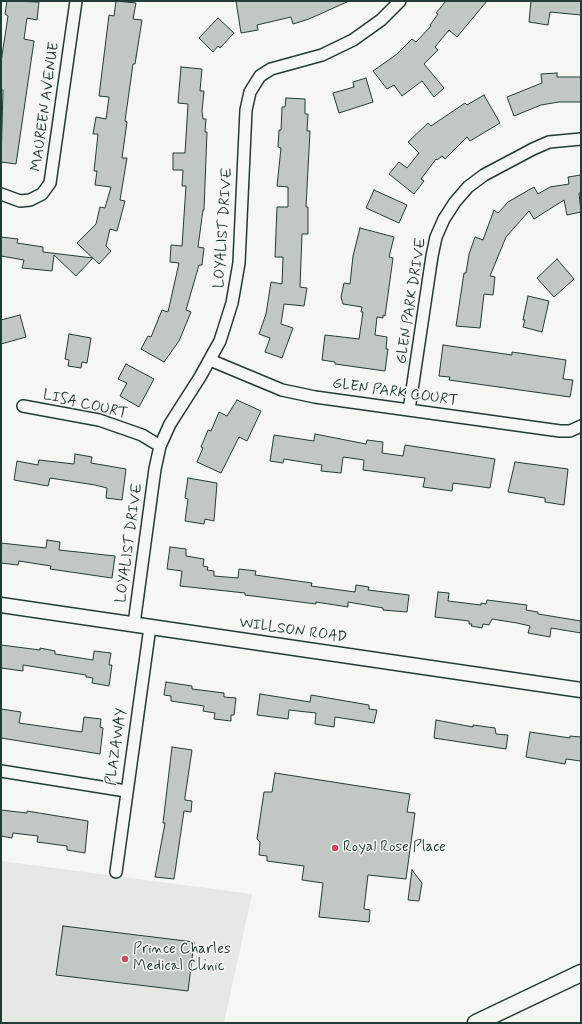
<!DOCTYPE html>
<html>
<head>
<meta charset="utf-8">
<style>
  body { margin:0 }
  #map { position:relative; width:582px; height:1024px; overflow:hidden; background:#f6f6f2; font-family:Mynerve,sans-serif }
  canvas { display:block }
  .frame { position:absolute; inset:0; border:2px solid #1f3d34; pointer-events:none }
</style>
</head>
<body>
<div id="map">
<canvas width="582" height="1024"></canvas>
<div class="frame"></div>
</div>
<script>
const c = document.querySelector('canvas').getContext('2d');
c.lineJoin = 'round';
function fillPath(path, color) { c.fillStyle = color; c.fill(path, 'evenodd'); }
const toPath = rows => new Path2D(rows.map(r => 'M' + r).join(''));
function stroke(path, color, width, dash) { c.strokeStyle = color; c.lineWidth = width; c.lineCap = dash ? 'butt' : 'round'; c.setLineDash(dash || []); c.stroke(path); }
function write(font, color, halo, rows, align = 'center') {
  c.font = font + ' Mynerve,sans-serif'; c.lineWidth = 3; c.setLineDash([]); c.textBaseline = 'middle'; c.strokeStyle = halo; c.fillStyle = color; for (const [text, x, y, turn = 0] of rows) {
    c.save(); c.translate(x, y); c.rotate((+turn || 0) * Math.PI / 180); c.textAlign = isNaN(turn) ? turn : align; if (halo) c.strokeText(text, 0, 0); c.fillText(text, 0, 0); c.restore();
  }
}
fillPath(toPath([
  [1,861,252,894,224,1023,1,1023]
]), '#e6e8e4');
const building = toPath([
  [7,1,39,2,37,20,27,18,24,39,34,41,16,164,1,162,3,90,1,90,1,62,8,16,5,14,7,1],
  [116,1,136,3,133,19,142,20,135,64,133,64,125,121,127,122,122,158,127,158,120,200,125,201,117,231,110,229,106,246,111,251,99,264,77,243,96,224,100,207,105,208,111,187,95,185,97,171,94,171,98,134,93,134,96,117,106,119,109,97,99,96,109,15,114,16,116,1],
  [236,1,349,1,309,19,293,24,291,17,257,25,258,30,241,33,236,1],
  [446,1,487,1,457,37,449,30,435,47,438,50,424,64,444,88,434,97,422,81,402,96,394,85,387,89,373,71,397,54,412,39,416,42,431,26,430,25,438,14,436,13,446,1],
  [531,1,581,1,581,15,550,12,548,25,529,22,531,1],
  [218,18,234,33,220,48,218,46,213,52,199,38,218,18],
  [181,67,202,69,200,91,204,91,202,111,203,119,206,119,205,132,207,132,204,210,203,210,198,247,204,248,202,265,199,265,186,310,191,312,179,341,164,362,141,349,148,336,151,337,162,310,168,312,179,263,170,262,171,245,182,246,186,186,182,186,183,170,173,170,173,153,185,153,188,104,178,103,181,67],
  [557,73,557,77,581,77,581,102,559,102,541,105,514,116,507,97,542,83,541,74,557,73],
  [366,78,373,102,339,113,333,93,354,87,353,82,366,78],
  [484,95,500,123,470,141,467,137,445,159,442,156,437,160,436,159,421,179,424,181,414,194,389,174,399,162,407,168,419,153,408,142,428,123,431,126,465,103,467,105,484,95],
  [286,98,305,99,305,114,308,114,307,131,310,131,306,207,308,207,308,234,302,234,300,287,307,288,304,306,284,304,281,324,293,328,282,358,265,352,270,338,259,334,266,314,271,282,282,284,283,257,275,257,277,207,288,207,288,187,277,186,281,148,278,147,279,130,281,130,282,107,285,107,286,98],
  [581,175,581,193,579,193,581,212,567,215,564,200,534,219,529,211,506,237,490,276,495,277,493,295,484,294,480,328,456,326,464,273,466,273,469,254,475,237,483,240,494,210,498,213,508,202,534,187,538,194,550,187,569,184,568,177,581,175],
  [374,190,407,205,399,223,366,208,374,190],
  [360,228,394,237,389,257,393,258,385,316,383,315,383,318,377,317,375,335,387,337,386,349,388,349,385,371,335,364,335,362,322,360,325,335,359,339,363,312,361,312,362,307,343,304,341,297,344,283,350,284,353,256,360,228],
  [1,237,18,239,17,243,43,247,43,252,93,258,76,276,54,255,52,271,22,268,24,260,1,256,1,237],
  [557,259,574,279,554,297,537,278,557,259],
  [528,296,549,301,542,332,523,327,525,320,523,320,528,296],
  [20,315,26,337,1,344,1,320,20,315],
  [69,334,91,338,87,363,82,362,81,368,68,366,69,360,65,359,69,334],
  [443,345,512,355,512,352,566,360,563,379,573,380,570,397,449,380,450,377,439,376,443,345],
  [126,364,154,379,139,407,120,396,127,383,118,379,126,364],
  [237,400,261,411,247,441,239,437,221,473,197,462,203,448,201,447,208,430,211,431,219,412,227,416,237,400],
  [315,434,366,444,367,440,383,442,382,453,403,456,405,445,495,459,490,488,453,483,452,491,423,487,425,478,363,470,364,460,343,457,341,473,321,471,322,465,284,459,283,463,270,461,274,435,314,441,315,434],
  [75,454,92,457,91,463,126,469,122,500,106,498,107,488,95,485,50,478,48,486,14,480,17,461,38,465,39,460,74,464,75,454],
  [515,462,568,469,564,505,545,502,545,498,508,492,515,462],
  [188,478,217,483,214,521,205,519,204,524,185,521,188,499,185,498,188,478],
  [47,540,60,542,59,550,115,556,112,578,50,569,51,566,19,561,18,565,1,563,1,543,46,548,47,540],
  [170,547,186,549,186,556,204,559,203,566,208,567,207,570,214,571,214,576,238,578,239,569,256,571,255,575,312,583,311,586,355,592,356,585,369,587,368,590,409,595,407,612,383,610,383,608,348,602,348,607,316,602,316,604,245,595,245,593,180,586,182,571,167,569,170,547],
  [438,592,449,593,448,601,481,605,481,603,486,604,487,600,527,605,526,610,538,612,538,614,581,621,581,633,551,628,550,637,528,633,530,626,517,623,492,619,489,625,483,624,482,628,471,626,472,624,469,624,469,621,435,617,438,592],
  [1,645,40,650,40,648,55,651,55,654,93,660,94,651,111,653,109,665,112,665,109,686,92,683,93,678,86,677,86,675,23,665,23,671,1,668,1,645],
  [166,682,192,686,192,689,224,693,224,697,236,698,234,715,231,715,231,721,214,719,215,713,203,711,204,706,171,701,171,696,164,695,166,682],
  [260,694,310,702,311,695,369,705,369,709,377,710,374,723,335,717,334,727,315,724,316,713,289,710,288,719,257,715,260,694],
  [1,709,21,712,19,723,82,732,84,717,101,719,100,727,103,728,100,754,1,738,1,709],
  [436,720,473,727,473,725,495,728,496,734,508,735,506,749,434,738,436,720],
  [530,732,570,738,570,736,581,737,581,761,566,759,565,764,526,757,530,732],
  [172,747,192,750,185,797,185,800,192,801,191,812,184,811,174,879,155,877,165,823,163,823,172,747],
  [275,773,410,794,407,812,415,813,406,879,368,875,364,909,370,910,369,922,319,917,323,883,302,880,304,866,267,861,267,856,259,855,260,842,257,839,264,792,272,792,275,773],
  [1,810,27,813,27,811,88,821,85,853,67,850,67,846,37,842,38,836,13,833,12,838,1,836,1,810],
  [412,870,422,883,419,901,408,900,412,870],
  [63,926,194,942,188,991,56,975,63,926]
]);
fillPath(building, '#c1c8c3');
stroke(building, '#1f3d34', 1);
const minor = toPath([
  [1,194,20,201,30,200,42,194,50,183,76,1],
  [210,360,282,390,315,397,560,431,570,431,581,426],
  [23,406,99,420,142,435,160,446],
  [409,410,432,256,436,237,444,219,455,202,468,187,484,175,533,149,549,142,581,139],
  [134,624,155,469,160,446,170,424,200,377,220,341,232,303,239,263,246,110,250,92,260,76,271,69,322,55,353,40,381,20,400,1],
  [1,771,126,791],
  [116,872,150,627]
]);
const tertiary = toPath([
  [1,605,581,690]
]);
const secondary = toPath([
  [476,1023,581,973]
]);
stroke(minor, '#1f3d34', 14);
stroke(tertiary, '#1f3d34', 17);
stroke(secondary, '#1f3d34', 19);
stroke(minor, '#f6f6f2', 11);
stroke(tertiary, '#f6f6f2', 14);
stroke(secondary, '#f6f6f2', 16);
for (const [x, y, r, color] of [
  [335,848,4,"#d1495b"],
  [125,959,4,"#d1495b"]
]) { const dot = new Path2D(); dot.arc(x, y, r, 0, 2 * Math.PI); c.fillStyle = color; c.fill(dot); stroke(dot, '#f6f6f2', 1.5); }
write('15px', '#1f3d34', '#f6f6f2', [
  ["MAUREEN AVENUE",46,107,-82],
  ["LOYALIST DRIVE",224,228,-86],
  ["GLEN PARK DRIVE",412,301,-81],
  ["GLEN PARK COURT",395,393,8],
  ["LISA COURT",85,405,13],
  ["LOYALIST DRIVE",130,543,-82],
  ["WILLSON ROAD",293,631,8],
  ["PLAZAWAY",117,747,-82]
]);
write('15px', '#1f3d34', '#f6f6f2', [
  ["Royal Rose Place",343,848],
  ["Prince Charles",133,950],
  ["Medical Clinic",133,967]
], 'left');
</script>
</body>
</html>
